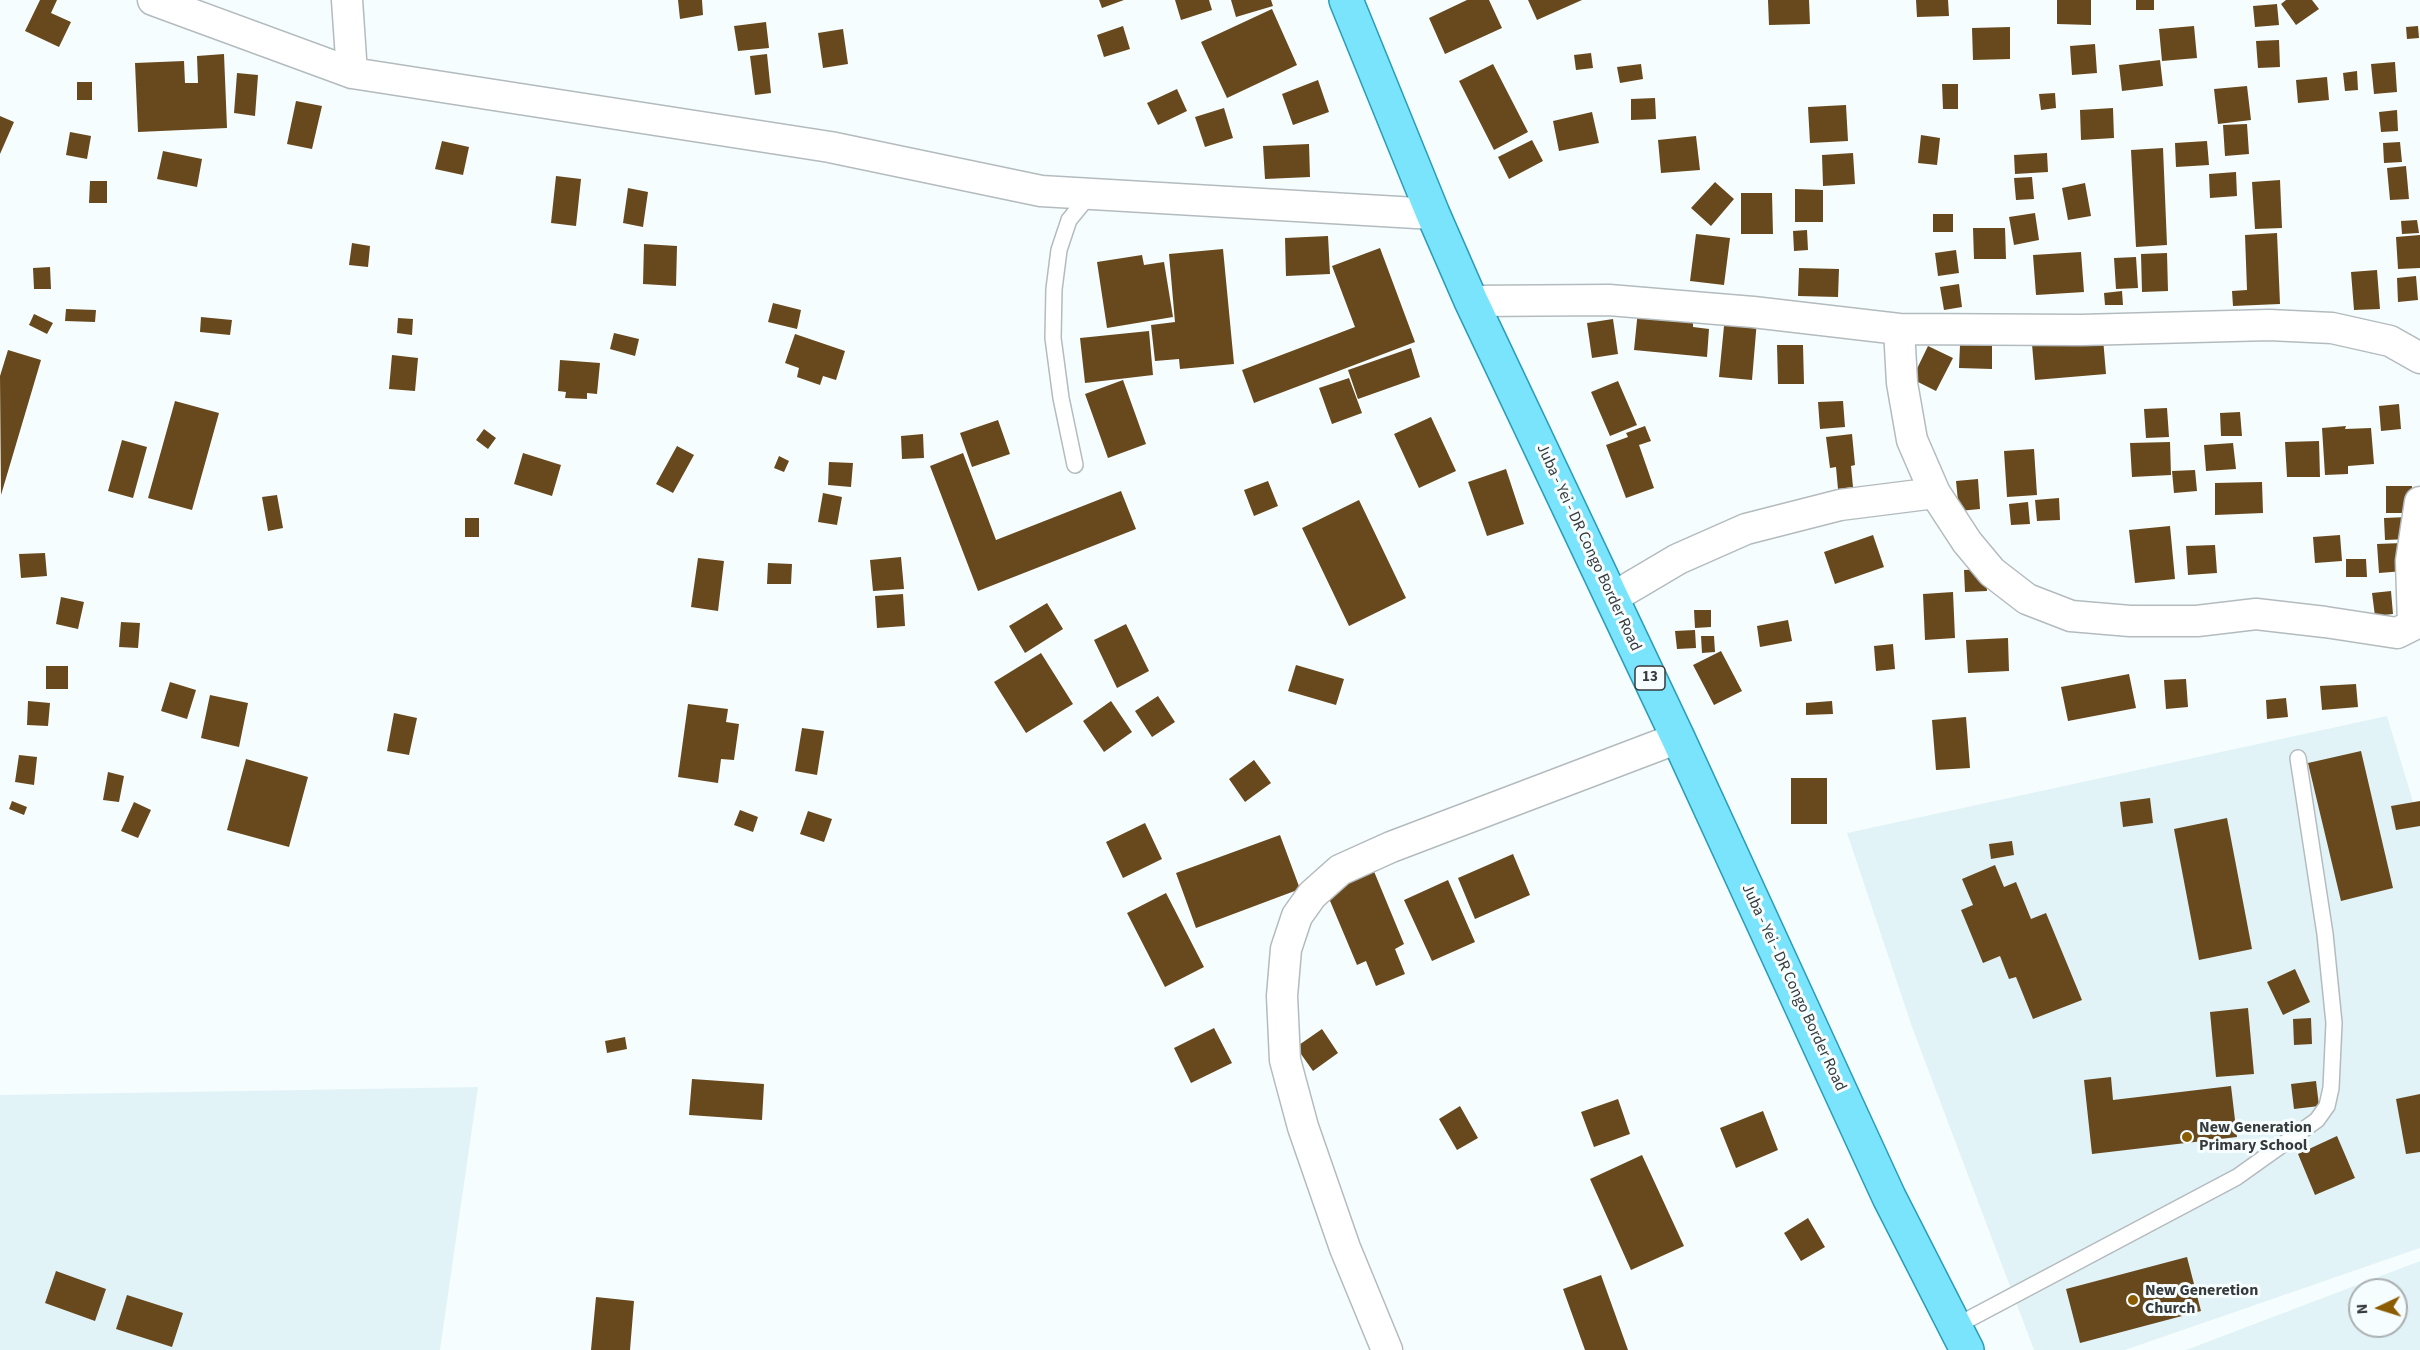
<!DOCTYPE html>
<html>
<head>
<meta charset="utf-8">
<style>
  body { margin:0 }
  #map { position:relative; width:2420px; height:1350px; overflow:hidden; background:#f6fdff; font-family:"Source Sans 3",sans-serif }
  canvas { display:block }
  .north { position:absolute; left:2348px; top:1278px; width:60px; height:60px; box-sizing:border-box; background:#f6fdff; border:2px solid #aaafb1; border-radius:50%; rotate:266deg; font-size:16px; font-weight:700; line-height:24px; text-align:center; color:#373a3b }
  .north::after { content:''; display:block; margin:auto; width:21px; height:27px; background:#8b5c02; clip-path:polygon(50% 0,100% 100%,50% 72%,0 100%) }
</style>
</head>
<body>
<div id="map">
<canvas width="2420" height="1350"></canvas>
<div class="north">N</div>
</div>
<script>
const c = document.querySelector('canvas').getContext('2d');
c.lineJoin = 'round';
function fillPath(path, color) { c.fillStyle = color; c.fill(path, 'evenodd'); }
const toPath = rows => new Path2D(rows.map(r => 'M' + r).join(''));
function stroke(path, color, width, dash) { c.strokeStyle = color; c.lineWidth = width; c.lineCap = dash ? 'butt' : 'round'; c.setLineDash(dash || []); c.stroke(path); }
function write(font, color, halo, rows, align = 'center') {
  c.font = font + ' "Source Sans 3",sans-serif'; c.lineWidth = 6; c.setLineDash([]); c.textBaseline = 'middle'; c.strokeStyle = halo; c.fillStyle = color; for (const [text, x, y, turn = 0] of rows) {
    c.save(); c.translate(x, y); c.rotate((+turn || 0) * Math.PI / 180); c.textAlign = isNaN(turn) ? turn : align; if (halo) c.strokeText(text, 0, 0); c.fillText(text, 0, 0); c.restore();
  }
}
fillPath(toPath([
  [2387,716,2420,824,2420,1248,2125,1350,2034,1350,1912,1027,1847,833],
  [478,1087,440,1350,0,1350,0,1095],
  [2420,1261,2420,1350,2186,1350],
  [2360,1290,2396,1290,2396,1326,2360,1326]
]), '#e2f3f8');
fillPath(toPath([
  [40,0,57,0,51,13,71,22,59,47,25,31],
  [678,0,702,0,703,15,680,19],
  [1099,0,1124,0,1102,8],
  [1175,0,1209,0,1212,10,1181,20],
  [1231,0,1271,0,1273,6,1236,17],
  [1467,0,1489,0,1502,28,1445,54,1429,18],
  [1528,0,1582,0,1537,20],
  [1768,0,1809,0,1810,24,1769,25],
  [1916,0,1948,0,1949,16,1917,17],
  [2057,0,2091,0,2091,25,2057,24],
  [2136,0,2154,0,2154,10,2136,10],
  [2286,0,2312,0,2319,9,2296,25,2281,4],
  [2277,4,2279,25,2255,27,2253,6],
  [1272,9,1297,65,1227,98,1201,42],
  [766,22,769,48,738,51,734,26],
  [1123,26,1130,49,1104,57,1097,35],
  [2194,26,2197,58,2162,61,2159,29],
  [2418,26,2419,38,2407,39,2406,27],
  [2010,27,2010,59,1973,60,1972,28],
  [843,29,848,64,823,68,818,33],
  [2279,40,2280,67,2258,68,2256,41],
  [2095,44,2097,73,2072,75,2070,46],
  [1591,53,1593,68,1576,70,1574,55],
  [224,54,227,128,138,132,135,63,184,61,185,83,198,83,197,56],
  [767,54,771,93,755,95,750,56],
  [2160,60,2163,86,2122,91,2119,65],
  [2395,62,2397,92,2374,94,2371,64],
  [1493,64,1528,132,1494,150,1459,81],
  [1641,64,1643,79,1620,83,1617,67],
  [2357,71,2358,90,2345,91,2343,73],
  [237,73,258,75,255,116,234,113],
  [2327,77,2329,100,2298,103,2296,80],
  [1318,80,1329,112,1293,125,1282,94],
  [77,82,92,82,92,100,77,100],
  [1942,84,1958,84,1958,109,1943,109],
  [2247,86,2251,120,2218,124,2214,89],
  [1177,89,1187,111,1158,125,1147,103],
  [2055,93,2056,108,2041,110,2039,94],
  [1655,98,1656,119,1631,120,1631,99],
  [296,101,322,106,312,149,287,144],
  [1846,105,1848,141,1810,143,1808,107],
  [1224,108,1233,138,1205,147,1195,117],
  [2113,108,2114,138,2081,140,2080,110],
  [2397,110,2398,131,2381,132,2379,112],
  [1592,112,1599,143,1559,151,1553,121],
  [0,116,14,122,0,154],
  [2247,124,2249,154,2225,156,2223,125],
  [70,132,91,136,87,159,66,155],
  [1921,135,1940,138,1937,165,1918,163],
  [1696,136,1700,170,1661,173,1658,140],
  [1532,140,1543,161,1509,179,1498,157],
  [442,141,469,147,463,175,435,169],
  [2207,141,2209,165,2176,167,2175,143],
  [2400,142,2402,162,2384,163,2383,143],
  [1309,144,1310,177,1265,179,1263,146],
  [2163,148,2167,245,2136,247,2131,150],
  [163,151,202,159,197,187,157,179],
  [1853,153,1855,184,1823,186,1822,155],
  [2047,153,2048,172,2015,174,2014,155],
  [2406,166,2409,199,2390,200,2387,168],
  [2236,172,2237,196,2210,198,2209,174],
  [556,176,581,179,576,226,551,223],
  [2032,177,2034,199,2016,200,2014,178],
  [2280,180,2282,228,2255,229,2252,182],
  [90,181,107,181,107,203,89,203],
  [1715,182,1734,199,1711,226,1691,208],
  [2085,183,2091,216,2068,220,2062,188],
  [628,188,648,192,643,227,623,223],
  [1795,189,1823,190,1823,222,1795,222],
  [1741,193,1772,193,1773,234,1741,234],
  [2035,213,2039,240,2014,245,2009,217],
  [1933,214,1953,214,1953,232,1933,232],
  [2417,220,2419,233,2402,234,2401,221],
  [1973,228,2005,228,2006,259,1974,259],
  [1807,230,1808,250,1794,251,1793,231],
  [2277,233,2280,304,2233,306,2232,291,2247,290,2245,235],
  [1696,234,1730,238,1724,285,1690,281],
  [2420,235,2420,268,2398,269,2396,237],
  [1328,236,1330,274,1286,276,1285,238],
  [352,243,370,246,368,267,349,265],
  [644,244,677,246,676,286,643,284],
  [1380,248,1415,342,1254,403,1242,370,1355,327,1332,266],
  [1223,249,1234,364,1180,369,1179,359,1155,361,1151,325,1175,322,1169,254],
  [1956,250,1959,273,1938,276,1935,253],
  [2081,252,2084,292,2036,295,2033,255],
  [2167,253,2168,291,2142,292,2141,254],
  [1142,255,1144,265,1164,262,1173,317,1107,328,1097,262],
  [2136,257,2138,288,2116,289,2114,258],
  [50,267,51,289,34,289,33,268],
  [1799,268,1839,269,1838,297,1798,296],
  [2377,270,2380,309,2354,310,2351,272],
  [2416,276,2418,300,2398,302,2397,278],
  [1959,284,1962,307,1944,310,1940,287],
  [2122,291,2123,305,2105,305,2104,293],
  [773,303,801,310,797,329,768,322],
  [66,309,96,310,95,322,65,321],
  [1638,310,1693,315,1693,327,1709,329,1707,357,1634,350],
  [34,314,53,323,47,334,29,325],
  [1725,316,1757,320,1752,380,1719,377],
  [201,317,232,320,230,335,200,332],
  [398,318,413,319,412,335,397,333],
  [1613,319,1618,354,1592,358,1587,323],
  [1149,331,1153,375,1085,383,1080,338],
  [614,333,639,339,635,356,610,349],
  [795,334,845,351,836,380,823,376,820,385,797,377,799,368,785,363],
  [2103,338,2106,374,2035,380,2032,344],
  [1777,345,1803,345,1804,384,1778,384],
  [1960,345,1992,345,1992,369,1959,368],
  [1928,346,1953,358,1936,391,1912,379],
  [1411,348,1420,377,1358,399,1348,370],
  [8,350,41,360,1,495,0,376],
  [392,355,418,358,415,391,389,389],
  [560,360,600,363,597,394,587,393,587,399,565,398,566,392,558,391],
  [1349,378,1362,413,1332,424,1319,388],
  [1123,380,1146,444,1108,458,1085,394],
  [1618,381,1637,425,1610,436,1591,392],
  [175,401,219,413,192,510,148,498],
  [1843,401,1845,427,1820,429,1818,402],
  [2399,404,2401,429,2381,431,2379,406],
  [2167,408,2169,437,2146,438,2144,409],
  [2240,412,2242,436,2221,436,2220,413],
  [1431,417,1456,471,1419,488,1394,434],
  [998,420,1010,454,972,467,960,433],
  [1645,426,1651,441,1639,445,1654,488,1626,498,1606,445,1628,437,1626,433],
  [2346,426,2345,429,2371,428,2374,464,2348,466,2348,474,2325,475,2322,428],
  [484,429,496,438,488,449,476,440],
  [923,434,924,458,902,459,901,436],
  [1852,434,1855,465,1851,466,1853,487,1838,489,1836,467,1830,468,1826,437],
  [122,440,147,447,133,498,108,491],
  [2319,441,2320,477,2287,477,2285,442],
  [2170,442,2171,475,2132,477,2130,443],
  [2233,443,2236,469,2206,471,2204,445],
  [677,446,694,455,673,493,656,484],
  [2034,449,2037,495,2007,497,2004,451],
  [523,453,561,465,552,496,514,484],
  [963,453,996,540,1121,491,1136,529,978,591,930,466],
  [779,456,789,461,784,472,774,468],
  [829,462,853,463,851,487,828,485],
  [1506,469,1524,524,1487,536,1468,482],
  [2195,470,2197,491,2174,493,2172,471],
  [1978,479,1980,509,1959,511,1956,481],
  [1268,481,1278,506,1254,516,1244,490],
  [2262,482,2263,513,2215,515,2215,483],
  [2386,486,2412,486,2412,513,2386,513],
  [823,493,842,497,837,525,818,522],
  [277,495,283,528,268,531,262,497],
  [2059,498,2060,520,2037,521,2035,500],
  [1359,500,1406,598,1349,626,1302,528],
  [2028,502,2030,524,2011,525,2009,504],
  [2408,517,2409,539,2385,540,2384,518],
  [465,518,479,518,479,537,465,537],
  [2170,526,2175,579,2135,583,2129,530],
  [1873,535,1884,567,1835,584,1824,552],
  [2340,535,2342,561,2315,563,2313,537],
  [2402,543,2404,571,2379,573,2377,544],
  [2215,545,2217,573,2188,575,2186,546],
  [45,553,47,576,21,578,19,554],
  [901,557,904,589,873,591,870,560],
  [698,558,724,561,718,611,691,607],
  [2346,559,2366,559,2367,577,2346,577],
  [768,563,792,564,791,584,767,584],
  [1986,569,1987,591,1965,592,1964,570],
  [2391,591,2393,614,2375,616,2372,593],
  [1953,592,1955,638,1925,640,1923,594],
  [903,594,905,626,877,628,875,596],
  [61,597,84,602,78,629,56,624],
  [1047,603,1063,629,1025,653,1009,626],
  [1694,610,1711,610,1711,627,1695,628],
  [1788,620,1792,641,1760,647,1757,626],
  [121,622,140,623,138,648,119,647],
  [1126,624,1149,671,1117,688,1094,640],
  [1695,630,1696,648,1677,649,1675,631],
  [1701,636,1714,636,1715,652,1702,653],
  [2008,638,2009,671,1968,673,1966,640],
  [1893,644,1895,669,1876,671,1874,646],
  [1721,651,1742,691,1714,705,1693,665],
  [1041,653,1073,704,1026,733,994,682],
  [1296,665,1344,679,1336,705,1288,691],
  [46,666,68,666,68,689,46,689],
  [2129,674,2136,708,2068,721,2061,687],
  [2186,679,2188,707,2166,709,2164,680],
  [170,682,196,690,187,719,161,711],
  [2356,684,2358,707,2322,710,2320,686],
  [210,695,248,703,239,747,201,738],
  [1158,696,1175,722,1152,737,1135,711],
  [2286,698,2288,717,2267,719,2266,700],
  [28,701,50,703,48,726,27,725],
  [1111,701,1132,732,1104,752,1083,721],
  [1832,701,1833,714,1806,715,1806,703],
  [688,704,728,709,726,722,739,724,734,760,721,759,718,783,678,777],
  [394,713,417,718,409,755,387,751],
  [1966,717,1970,768,1936,770,1932,720],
  [802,728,824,731,817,775,795,771],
  [2361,751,2393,888,2341,901,2308,763],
  [19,755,37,757,34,785,15,782],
  [246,759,308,777,289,847,227,830],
  [1254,760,1271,783,1245,802,1229,779],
  [108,772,124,776,119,802,103,800],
  [1791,778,1827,778,1827,824,1791,824],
  [2150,798,2153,823,2123,827,2120,802],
  [12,801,27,807,24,815,9,809],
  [2420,801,2420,826,2396,830,2391,806],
  [134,802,151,810,138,838,121,831],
  [740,810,758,817,753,832,734,825],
  [808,811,832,819,824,842,800,834],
  [2227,818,2252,949,2199,960,2174,829],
  [1145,823,1162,859,1123,878,1106,842],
  [1280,835,1300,889,1196,928,1176,873],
  [2012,841,2014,855,1991,859,1989,844],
  [1513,854,1530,895,1475,919,1458,878],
  [1995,865,2004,887,2016,882,2031,919,2046,913,2082,1000,2033,1019,2016,977,2009,979,2000,956,1983,963,1961,910,1973,905,1962,879],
  [1373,869,1404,944,1395,949,1405,974,1376,986,1366,961,1357,965,1325,889],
  [1448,880,1475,942,1432,961,1404,900],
  [1166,893,1204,967,1165,987,1127,913],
  [2295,969,2310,1002,2283,1015,2267,982],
  [2248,1008,2254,1074,2216,1077,2210,1012],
  [2311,1018,2312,1044,2294,1045,2293,1019],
  [1214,1028,1232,1063,1191,1083,1174,1048],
  [1322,1029,1338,1053,1313,1071,1296,1047],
  [625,1037,627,1049,607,1053,605,1041],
  [2111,1077,2113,1100,2231,1086,2237,1137,2092,1154,2084,1080],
  [692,1079,764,1084,762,1120,689,1115],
  [2316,1081,2319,1106,2294,1109,2291,1084],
  [2420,1094,2420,1152,2406,1154,2396,1099],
  [1618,1099,1630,1134,1594,1147,1581,1112],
  [1460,1106,1478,1138,1457,1150,1439,1119],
  [1763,1111,1778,1150,1736,1168,1720,1128],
  [2337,1136,2355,1178,2315,1195,2298,1154],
  [1642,1155,1684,1246,1631,1270,1590,1179],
  [1808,1218,1825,1247,1801,1261,1784,1233],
  [2187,1257,2201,1311,2080,1343,2066,1289],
  [56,1271,106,1289,95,1321,45,1303],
  [1601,1275,1628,1350,1585,1350,1563,1289],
  [127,1295,183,1313,172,1347,116,1329],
  [596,1297,634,1301,630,1350,591,1350]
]), '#67491d');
const lane = toPath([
  [1075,465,1061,398,1053,338,1054,289,1059,250,1069,220,1091,193],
  [1954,1327,2237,1177,2317,1120,2327,1106,2331,1088,2334,1023,2325,934,2298,758]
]);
const street = toPath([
  [153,0,352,73,830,147,1041,191,1433,214],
  [347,0,352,73],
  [1471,301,1609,300,1753,312,1899,329,2081,330,2269,325,2332,328,2390,341,2420,358],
  [1899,329,1902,383,1912,440,1935,493,1967,542,1992,572,2027,599,2071,616,2130,621,2197,621,2256,614,2325,622,2397,633,2413,625,2411,561,2420,502],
  [1612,598,1678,559,1746,529,1840,505,1935,493],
  [1387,1350,1345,1248,1303,1127,1285,1060,1282,996,1286,949,1297,916,1312,895,1340,870,1391,847,1678,738]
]);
const primary = toPath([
  [1346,0,1433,214,1471,301,1678,738,1889,1197,1967,1350]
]);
stroke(lane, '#b4bbbe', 18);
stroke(street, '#b4bbbe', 33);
stroke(primary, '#299db7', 36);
stroke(lane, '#fff', 15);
stroke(street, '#fff', 30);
stroke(primary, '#7ae4fc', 33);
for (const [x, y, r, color] of [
  [2187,1137,6,"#8b5c02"],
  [2133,1300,6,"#8b5c02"]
]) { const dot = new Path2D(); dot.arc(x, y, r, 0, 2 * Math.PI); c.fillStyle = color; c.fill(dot); stroke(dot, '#f6fdff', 2); }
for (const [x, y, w] of [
  [1650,678,30]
]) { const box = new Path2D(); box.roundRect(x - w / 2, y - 12, w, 24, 4.5); c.fillStyle = '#f6fdff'; c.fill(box); stroke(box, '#373a3b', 1.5); }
write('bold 15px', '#373a3b', null, [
  ["13",1650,678]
]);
write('16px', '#373a3b', '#f6fdff', [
  ["Juba - Yei - DR Congo Border Road",1588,548,65],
  ["Juba - Yei - DR Congo Border Road",1793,988,65]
]);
write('bold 16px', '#373a3b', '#f6fdff', [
  ["New Generation",2199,1128],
  ["Primary School",2199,1146],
  ["New Generetion",2145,1291],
  ["Church",2145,1309]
], 'left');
</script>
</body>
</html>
